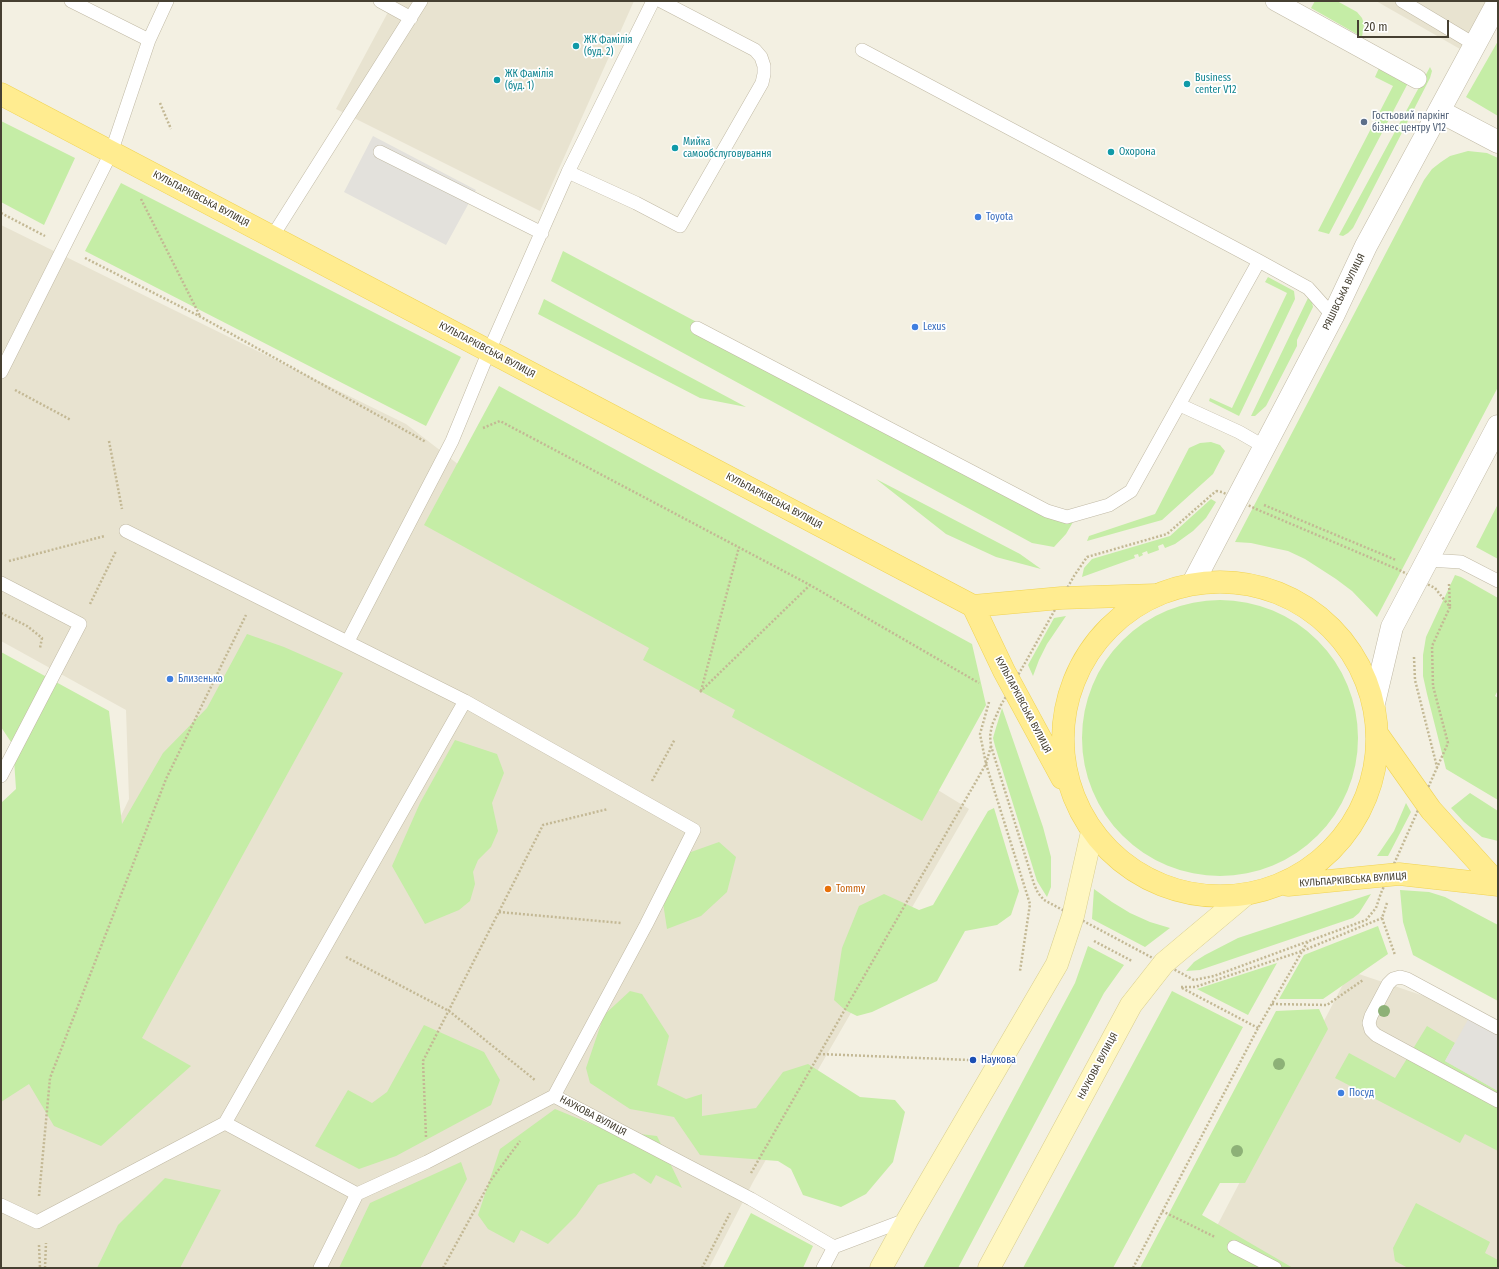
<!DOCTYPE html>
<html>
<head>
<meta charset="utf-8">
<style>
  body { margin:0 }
  #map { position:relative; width:1499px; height:1269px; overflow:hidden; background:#f3f0e2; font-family:"Fira Sans Condensed",sans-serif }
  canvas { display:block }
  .frame { position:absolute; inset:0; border:2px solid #464032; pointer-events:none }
  .scale { position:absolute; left:1357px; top:20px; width:92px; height:18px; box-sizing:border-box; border:2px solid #464032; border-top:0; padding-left:5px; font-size:12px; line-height:14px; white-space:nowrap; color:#464032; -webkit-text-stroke:3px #fff; paint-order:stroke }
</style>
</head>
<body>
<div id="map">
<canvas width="1499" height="1269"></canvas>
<div class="frame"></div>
<div class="scale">20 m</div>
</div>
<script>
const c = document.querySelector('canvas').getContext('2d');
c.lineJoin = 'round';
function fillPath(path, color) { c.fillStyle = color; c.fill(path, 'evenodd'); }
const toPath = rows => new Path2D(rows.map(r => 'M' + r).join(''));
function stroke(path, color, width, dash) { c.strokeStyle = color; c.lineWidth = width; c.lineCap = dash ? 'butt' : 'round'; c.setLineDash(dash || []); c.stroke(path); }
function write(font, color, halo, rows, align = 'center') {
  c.font = font + ' "Fira Sans Condensed",sans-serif'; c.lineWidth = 3.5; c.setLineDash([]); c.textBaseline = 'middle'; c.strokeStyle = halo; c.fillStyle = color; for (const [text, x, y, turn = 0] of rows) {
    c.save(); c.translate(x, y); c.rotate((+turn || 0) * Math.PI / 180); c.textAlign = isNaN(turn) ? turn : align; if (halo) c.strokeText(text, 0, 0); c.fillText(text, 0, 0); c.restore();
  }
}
fillPath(toPath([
  [394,1,634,1,540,211,336,109],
  [1376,1,1487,1,1460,49],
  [1,225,406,424,661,621,969,809,753,1182,709,1268,1,1268,1,1067,129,799,126,710,1,641],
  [1350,971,1498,1021,1498,1268,1195,1268]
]), '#e8e3d0');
fillPath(toPath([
  [1315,1,1337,1,1357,12,1362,18,1364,24,1362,37,1311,8],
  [1498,41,1498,116,1466,97],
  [1430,67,1432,71,1430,78,1353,228,1348,233,1343,236,1339,235],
  [1379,68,1408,83,1329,234,1318,231,1393,86,1375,77],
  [1,121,75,158,44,225,1,202],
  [1468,151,1487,153,1498,158,1498,387,1377,617,1352,591,1336,579,1305,559,1288,551,1269,547,1251,543,1235,542,1424,180,1432,169,1441,162,1450,156],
  [121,183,461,357,426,426,85,251],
  [563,251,1073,522,1066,534,1054,547,1032,543,551,281],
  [1268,277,1294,291,1295,299,1239,416,1209,401,1210,398,1232,408,1287,293,1265,282],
  [1308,298,1312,302,1313,307,1297,340,1297,346,1266,406,1255,416,1251,416],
  [544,299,746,407,700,398,538,314],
  [499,386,972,644,986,705,922,821,732,717,735,710,643,660,649,648,424,525],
  [1211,442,1220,445,1225,451,1213,474,1162,520,1087,541,1089,536,1155,514,1189,448,1200,443],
  [876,479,1020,554,1041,569,996,557,946,534],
  [1211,499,1216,502,1206,518,1193,531,1175,544,1165,548,1163,544,1158,546,1159,550,1148,554,1147,551,1142,553,1143,555,1139,557,1138,554,1134,555,1135,558,1082,577,1084,568,1092,559,1170,536],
  [1498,504,1498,559,1476,547],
  [1455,575,1461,577,1498,598,1498,690,1495,696,1498,698,1498,800,1446,769,1427,694,1423,676,1423,655,1426,637],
  '1082 738a138 138 0 1 1 276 0a138 138 0 1 1-276 0Z',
  [1066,616,1047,644,1039,660,1033,676,1028,665,1054,618],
  [247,634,284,647,343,673,142,1038,191,1066,101,1146,54,1126,29,1084,1,1102,1,803,16,789,13,745,1,727,1,652,109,711,122,824,163,753,207,708],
  [1002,708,1043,827,1051,857,1051,887,1047,897,1037,881,995,746,993,738,995,731],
  [455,740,497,754,504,773,492,803,498,831,491,847,478,860,473,872,475,884,470,901,459,910,425,924,392,866,420,803],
  [1470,793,1498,811,1498,841,1482,837,1464,822,1451,808],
  [1406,803,1411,812,1388,856,1377,856,1394,831],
  [994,808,1019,891,1011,915,997,925,965,931,937,981,872,1012,857,1016,845,1010,834,1000,842,948,859,906,884,894,919,910,933,905,988,811],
  [719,842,736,857,727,892,701,916,667,929,663,903,673,868,691,852],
  [1094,889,1112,902,1130,913,1150,922,1170,928,1145,947,1092,919],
  [1400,890,1429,892,1445,897,1498,925,1498,1001,1413,955,1403,922],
  [1371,894,1359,913,1353,918,1200,970,1186,971,1194,962,1205,955,1238,938],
  [1378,926,1388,954,1323,999,1279,999,1304,955],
  [1088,946,1124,965,1104,993,958,1268,923,1268,1075,983],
  [1277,963,1248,1015,1197,989],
  [630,991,642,994,669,1036,657,1085,686,1099,702,1094,702,1116,756,1108,783,1072,808,1064,860,1097,895,1100,905,1112,893,1162,866,1194,841,1207,803,1195,791,1169,778,1161,700,1155,674,1117,630,1109,590,1083,586,1068,604,1015],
  [1172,991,1243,1027,1113,1268,1023,1268],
  [1319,1009,1328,1029,1245,1183,1220,1183,1202,1215,1293,1268,1140,1268,1276,1011],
  [424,1025,484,1052,500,1080,491,1105,396,1156,359,1169,315,1146,348,1090,372,1103,387,1092],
  [1427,1026,1455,1043,1445,1061,1498,1091,1498,1151,1465,1134,1460,1143,1335,1078,1349,1053,1395,1078],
  [555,1109,606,1130,657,1136,682,1188,656,1175,651,1184,634,1173,598,1185,576,1216,548,1244,521,1230,514,1243,488,1229,478,1215,500,1149],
  [461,1162,467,1179,420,1268,339,1268,370,1203],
  [165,1178,221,1190,180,1268,97,1268,118,1225],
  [1416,1203,1490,1242,1485,1253,1498,1260,1498,1268,1408,1268,1395,1261,1393,1248],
  [751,1213,813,1246,803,1268,723,1268]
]), '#c5eda6');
fillPath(toPath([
  [373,136,476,190,446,245,344,192],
  [1470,1016,1498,1032,1498,1091,1445,1061]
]), '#e3e1dc');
const service = toPath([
  [71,1,149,40],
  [380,1,411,18],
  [1402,1,1474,44],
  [862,50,1259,261,1308,288,1333,316],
  [380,152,542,233],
  [568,172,636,203,680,226,762,83,764,74,764,66,761,57,755,50,661,1],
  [272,237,421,1],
  [697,328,1047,511,1067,517,1109,505,1131,491,1259,261],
  [1,372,111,153,149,40,167,1],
  [1180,405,1239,432,1265,447],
  [126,531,465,701,694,830,646,925,554,1096],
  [1427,560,1461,562,1498,581],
  [1,583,80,624,1,776],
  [348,641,452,441,489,351,568,172,653,1],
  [1498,1028,1407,979,1400,977,1393,979,1388,984,1371,1016,1369,1023,1371,1030,1376,1035,1498,1101],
  [225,1123,465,701],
  [1,1205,37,1222,225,1123,357,1194],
  [1234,1247,1275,1268],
  [320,1268,357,1194,427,1162,554,1096,751,1199,834,1247],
  [823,1268,834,1247,908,1219]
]);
const pedestrian = toPath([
  [1275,1,1417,79]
]);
const minor = toPath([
  [1439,111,1498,142],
  [1193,583,1333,316,1366,246,1498,2],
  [1374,703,1392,627,1498,426]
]);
const secondary = toPath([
  [881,1268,908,1219,1057,964,1073,916,1092,832],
  [989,1268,1131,1005,1164,963,1245,895]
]);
const primary = toPath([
  [1,94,973,606,1061,598,1155,595],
  '1063 739a157 157 0 1 1 314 0a157 157 0 1 1-314 0Z',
  [973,606,1004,671,1062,778],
  [1378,735,1431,810,1498,884],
  [1288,885,1399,874,1498,885]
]);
stroke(service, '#c0b9a4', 14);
stroke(pedestrian, '#c0b9a4', 20);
stroke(minor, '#c0b9a4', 23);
stroke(secondary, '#d8cd8d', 23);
stroke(primary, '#f0d353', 23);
stroke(toPath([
  [160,103,171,129],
  [141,199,200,316],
  [1,213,45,236],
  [85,258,201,317,426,442],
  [15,390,71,420],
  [483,428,500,421,810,585,979,683],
  [109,441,122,509],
  [1216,491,1222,492,1256,509,1397,569,1435,588,1450,607,1432,646,1433,686,1448,743,1381,893,1376,908,1366,920,1214,976,1194,980,1044,900,1038,893,1034,884,991,746,990,736,992,725,1001,705,1012,686,1074,576,1087,557,1167,534,1216,491],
  [1264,505,1396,560],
  [9,561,105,536],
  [1449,584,1450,607],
  [90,604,116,551],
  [1,613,27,626,42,638,40,648],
  [1414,657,1415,680,1437,767],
  [701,691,739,547],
  [700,692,810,585],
  [989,702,980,734,986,764,1030,904,1020,971],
  [652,781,675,739],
  [1387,903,1382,918,1395,955],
  [499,912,621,923],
  [1094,941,1132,961],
  [346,957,449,1011,535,1080],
  [1181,987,1195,987,1302,951,1382,918],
  [1182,988,1258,1028],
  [1272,1004,1327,1005,1363,980],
  [819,1054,970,1060],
  [426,1137,423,1061,543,825,608,809],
  [751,1173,986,764,991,746],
  [39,1196,50,1078,166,779,246,615],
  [1162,1211,1215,1237],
  [39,1245,40,1268],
  [45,1268,46,1243],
  [443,1268,491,1180,520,1141],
  [702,1268,730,1213],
  [1133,1268,1258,1028,1308,941]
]), '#c3b894', 2.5, [2, 2]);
stroke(service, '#fff', 13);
stroke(pedestrian, '#fff', 19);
stroke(minor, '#fff', 22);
stroke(secondary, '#fff7c1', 22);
stroke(primary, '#ffec90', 22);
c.fillStyle = '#8db177';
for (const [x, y] of [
  [1384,1011],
  [1279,1064],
  [1237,1151]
]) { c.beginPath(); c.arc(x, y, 6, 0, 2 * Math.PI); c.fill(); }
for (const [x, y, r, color] of [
  [576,46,4,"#0f9aa8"],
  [497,80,4,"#0f9aa8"],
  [1187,84,4,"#0f9aa8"],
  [1364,122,4,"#5c6f8a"],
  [675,148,4,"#0f9aa8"],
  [1111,152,4,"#0f9aa8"],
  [978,217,4,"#3f7fe0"],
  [915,327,4,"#3f7fe0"],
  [170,679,4,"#3f7fe0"],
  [828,889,4,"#e8710a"],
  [973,1060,4,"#1a4fb4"],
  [1341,1093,4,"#3f7fe0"]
]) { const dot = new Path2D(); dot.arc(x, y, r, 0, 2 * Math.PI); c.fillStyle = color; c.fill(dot); stroke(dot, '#fff', 1.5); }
write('10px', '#0d838f', '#fff', [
  ["ЖК Фамілія",584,40],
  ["(буд. 2)",584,52],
  ["ЖК Фамілія",505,74],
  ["(буд. 1)",505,86],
  ["Business",1195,78],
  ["center V12",1195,90],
  ["Мийка",683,142],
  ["самообслуговування",683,154],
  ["Охорона",1119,152]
], 'left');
write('10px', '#4e5e75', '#fff', [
  ["Гостьовий паркінг",1372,116],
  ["бізнес центру V12",1372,128]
], 'left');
write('10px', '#464032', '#fff', [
  ["КУЛЬПАРКІВСЬКА ВУЛИЦЯ",201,199,28],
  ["РЯШІВСЬКА ВУЛИЦЯ",1344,292,-64],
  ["КУЛЬПАРКІВСЬКА ВУЛИЦЯ",487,350,28],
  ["КУЛЬПАРКІВСЬКА ВУЛИЦЯ",774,501,28],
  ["КУЛЬПАРКІВСЬКА ВУЛИЦЯ",1023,705,62],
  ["КУЛЬПАРКІВСЬКА ВУЛИЦЯ",1353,880,-4],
  ["НАУКОВА ВУЛИЦЯ",1098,1066,-62],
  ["НАУКОВА ВУЛИЦЯ",593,1116,28]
]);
write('10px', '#366cbe', '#fff', [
  ["Toyota",986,217],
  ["Lexus",923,327],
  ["Близенько",178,679],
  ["Посуд",1349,1093]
], 'left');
write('10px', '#c56008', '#fff', [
  ["Tommy",836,889]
], 'left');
write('10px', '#164399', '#fff', [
  ["Наукова",981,1060]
], 'left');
</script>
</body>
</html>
